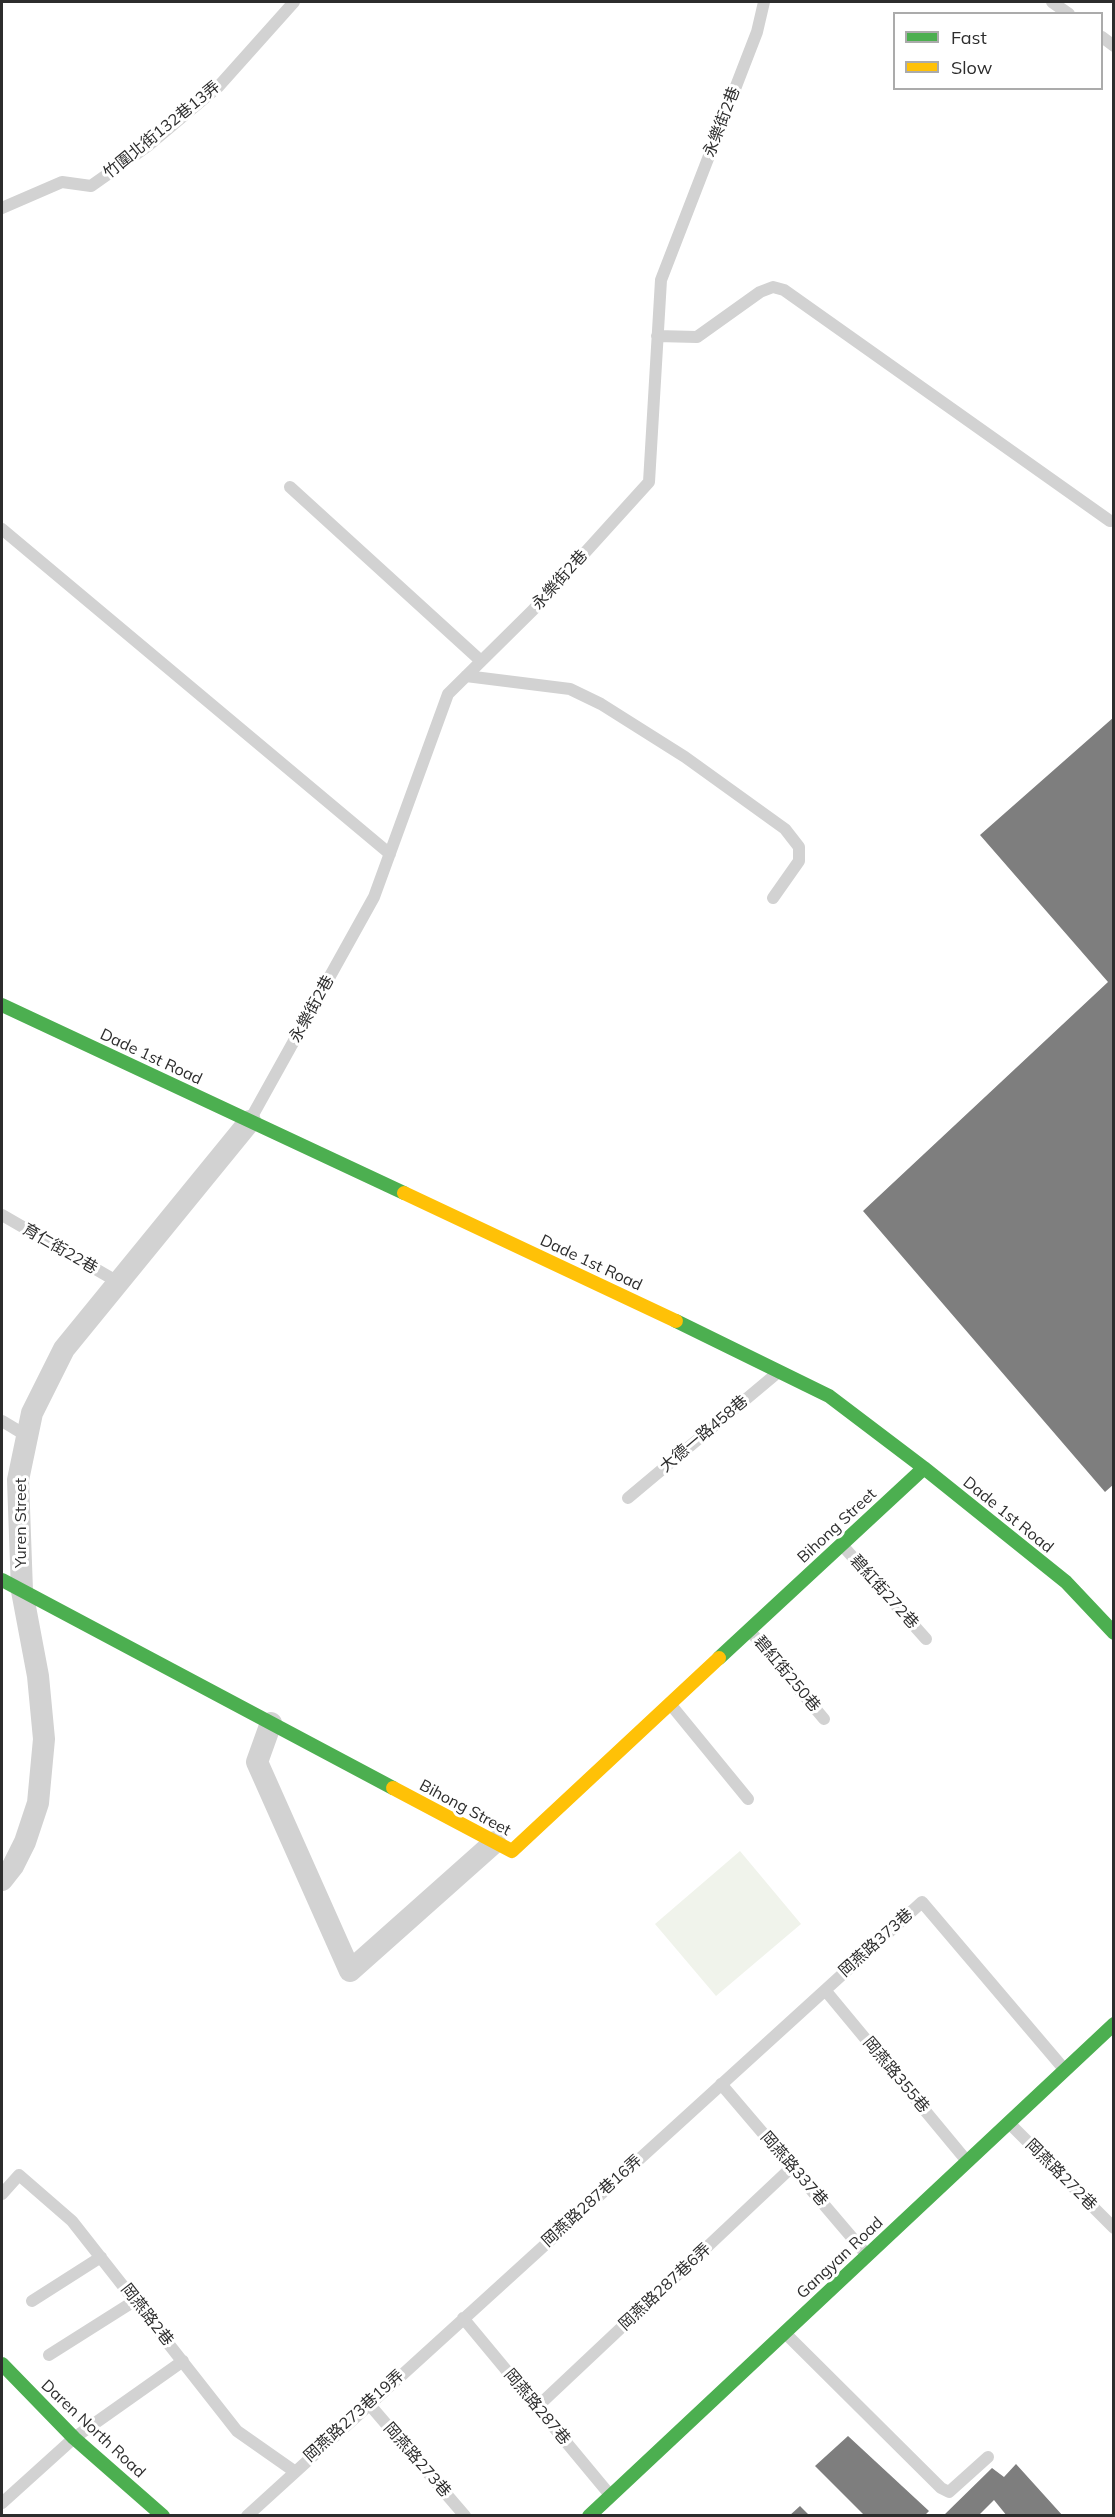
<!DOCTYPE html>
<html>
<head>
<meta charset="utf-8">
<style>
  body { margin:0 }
  #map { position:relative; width:1115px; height:2517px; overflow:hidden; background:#fff; font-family:Mulish,sans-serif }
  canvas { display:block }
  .frame { position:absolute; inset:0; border:3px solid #2d2d2d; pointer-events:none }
  .legend { position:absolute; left:893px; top:12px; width:210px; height:78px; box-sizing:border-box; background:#fff; border:2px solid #ababab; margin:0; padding:8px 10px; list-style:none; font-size:18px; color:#2d2d2d }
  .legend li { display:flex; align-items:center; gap:12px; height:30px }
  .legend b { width:30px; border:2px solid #ababab }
</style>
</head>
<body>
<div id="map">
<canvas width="1115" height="2517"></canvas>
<div class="frame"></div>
<ul class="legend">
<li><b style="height:8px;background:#4caf50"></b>Fast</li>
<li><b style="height:8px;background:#ffc107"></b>Slow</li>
</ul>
</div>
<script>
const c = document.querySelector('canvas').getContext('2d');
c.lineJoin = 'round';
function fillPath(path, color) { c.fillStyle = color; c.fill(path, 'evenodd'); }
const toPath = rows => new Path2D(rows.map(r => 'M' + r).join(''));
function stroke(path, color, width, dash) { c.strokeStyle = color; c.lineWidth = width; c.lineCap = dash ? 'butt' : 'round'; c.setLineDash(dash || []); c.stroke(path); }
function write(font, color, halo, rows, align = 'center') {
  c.font = font + ' Mulish,"Noto Sans TC",sans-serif'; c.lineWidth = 6; c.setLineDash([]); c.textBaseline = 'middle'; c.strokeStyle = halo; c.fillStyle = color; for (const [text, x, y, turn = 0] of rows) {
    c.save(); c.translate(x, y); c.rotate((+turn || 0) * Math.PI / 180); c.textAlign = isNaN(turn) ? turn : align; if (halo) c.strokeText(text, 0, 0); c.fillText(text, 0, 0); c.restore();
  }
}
fillPath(toPath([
  [740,1851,801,1924,716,1996,655,1924]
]), '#f0f3eb');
fillPath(toPath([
  [1114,717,1114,1484,1105,1492,863,1211,1108,982,980,835],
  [848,2436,929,2511,924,2516,865,2516,815,2466],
  [1016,2464,1063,2516,1007,2516,994,2500,978,2516,943,2516,992,2468,1004,2477],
  [800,2506,810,2516,789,2516]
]), '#7e7e7e');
stroke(toPath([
  [1052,2,1069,14],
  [1102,37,1114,46],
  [2,208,62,182,91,186,149,145,218,87,294,2],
  [657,336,697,337,760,292,773,287,784,290,1110,521],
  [290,487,481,661],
  [2,529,390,854],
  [466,676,570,689,601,704,685,757,785,829,799,847,799,861,773,898],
  [250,1120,374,897,448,694,533,610,649,482,661,280,757,32,764,2],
  [2,1215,118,1282],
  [2,1421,27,1436],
  [628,1498,776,1374],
  [842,1545,926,1639],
  [750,1631,824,1719],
  [671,1705,748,1799],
  [825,1990,966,2160],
  [721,2084,866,2254],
  [1009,2123,1114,2228],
  [2,2194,19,2175,72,2221,237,2431,294,2471],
  [32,2301,101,2257],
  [463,2318,610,2495],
  [785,2333,941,2488,949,2492,988,2457],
  [49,2355,136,2300],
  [369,2404,465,2516],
  [537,2407,792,2167],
  [2,2503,74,2438,183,2361],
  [247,2516,922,1902,1064,2069]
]), '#d2d2d2', 12);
stroke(toPath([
  [271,1723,257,1762,350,1971,495,1842],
  [2,1880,13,1866,25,1842,38,1803,44,1739,38,1676,22,1591,18,1480,32,1413,64,1349,250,1121]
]), '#d2d2d2', 22);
stroke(toPath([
  [2,1005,404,1193],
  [676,1321,829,1396,924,1468,1066,1582,1114,1633],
  [2,1580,393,1788],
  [719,1658,924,1468],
  [2,2364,74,2438,163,2516],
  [589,2516,1114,2024]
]), '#4caf50', 14);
stroke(toPath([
  [404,1193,676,1321],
  [393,1788,512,1851,719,1658]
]), '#ffc107', 14);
write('16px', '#2d2d2d', '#fff', [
  ["永樂街2巷",722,122,-69],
  ["竹圍北街132巷13弄",162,130,-39],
  ["永樂街2巷",560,580,-48],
  ["永樂街2巷",312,1009,-61],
  ["Dade 1st Road",151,1057,25],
  ["育仁街22巷",60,1249,30],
  ["Dade 1st Road",591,1263,25],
  ["大德一路458巷",704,1434,-40],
  ["Dade 1st Road",1008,1515,39],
  ["Yuren Street",21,1523,-90],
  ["Bihong Street",837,1526,-43],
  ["碧紅街272巷",884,1592,48],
  ["碧紅街250巷",787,1674,50],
  ["Bihong Street",465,1808,28],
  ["岡燕路373巷",876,1943,-42],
  ["岡燕路355巷",896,2075,50],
  ["岡燕路337巷",794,2169,49],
  ["岡燕路272巷",1061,2175,45],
  ["岡燕路287巷16弄",592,2201,-42],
  ["Gangyan Road",840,2258,-43],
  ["岡燕路287巷6弄",665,2287,-43],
  ["岡燕路2巷",147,2315,52],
  ["岡燕路287巷",537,2407,50],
  ["岡燕路273巷19弄",354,2416,-42],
  ["Daren North Road",93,2429,43],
  ["岡燕路273巷",417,2460,49]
]);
</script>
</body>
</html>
